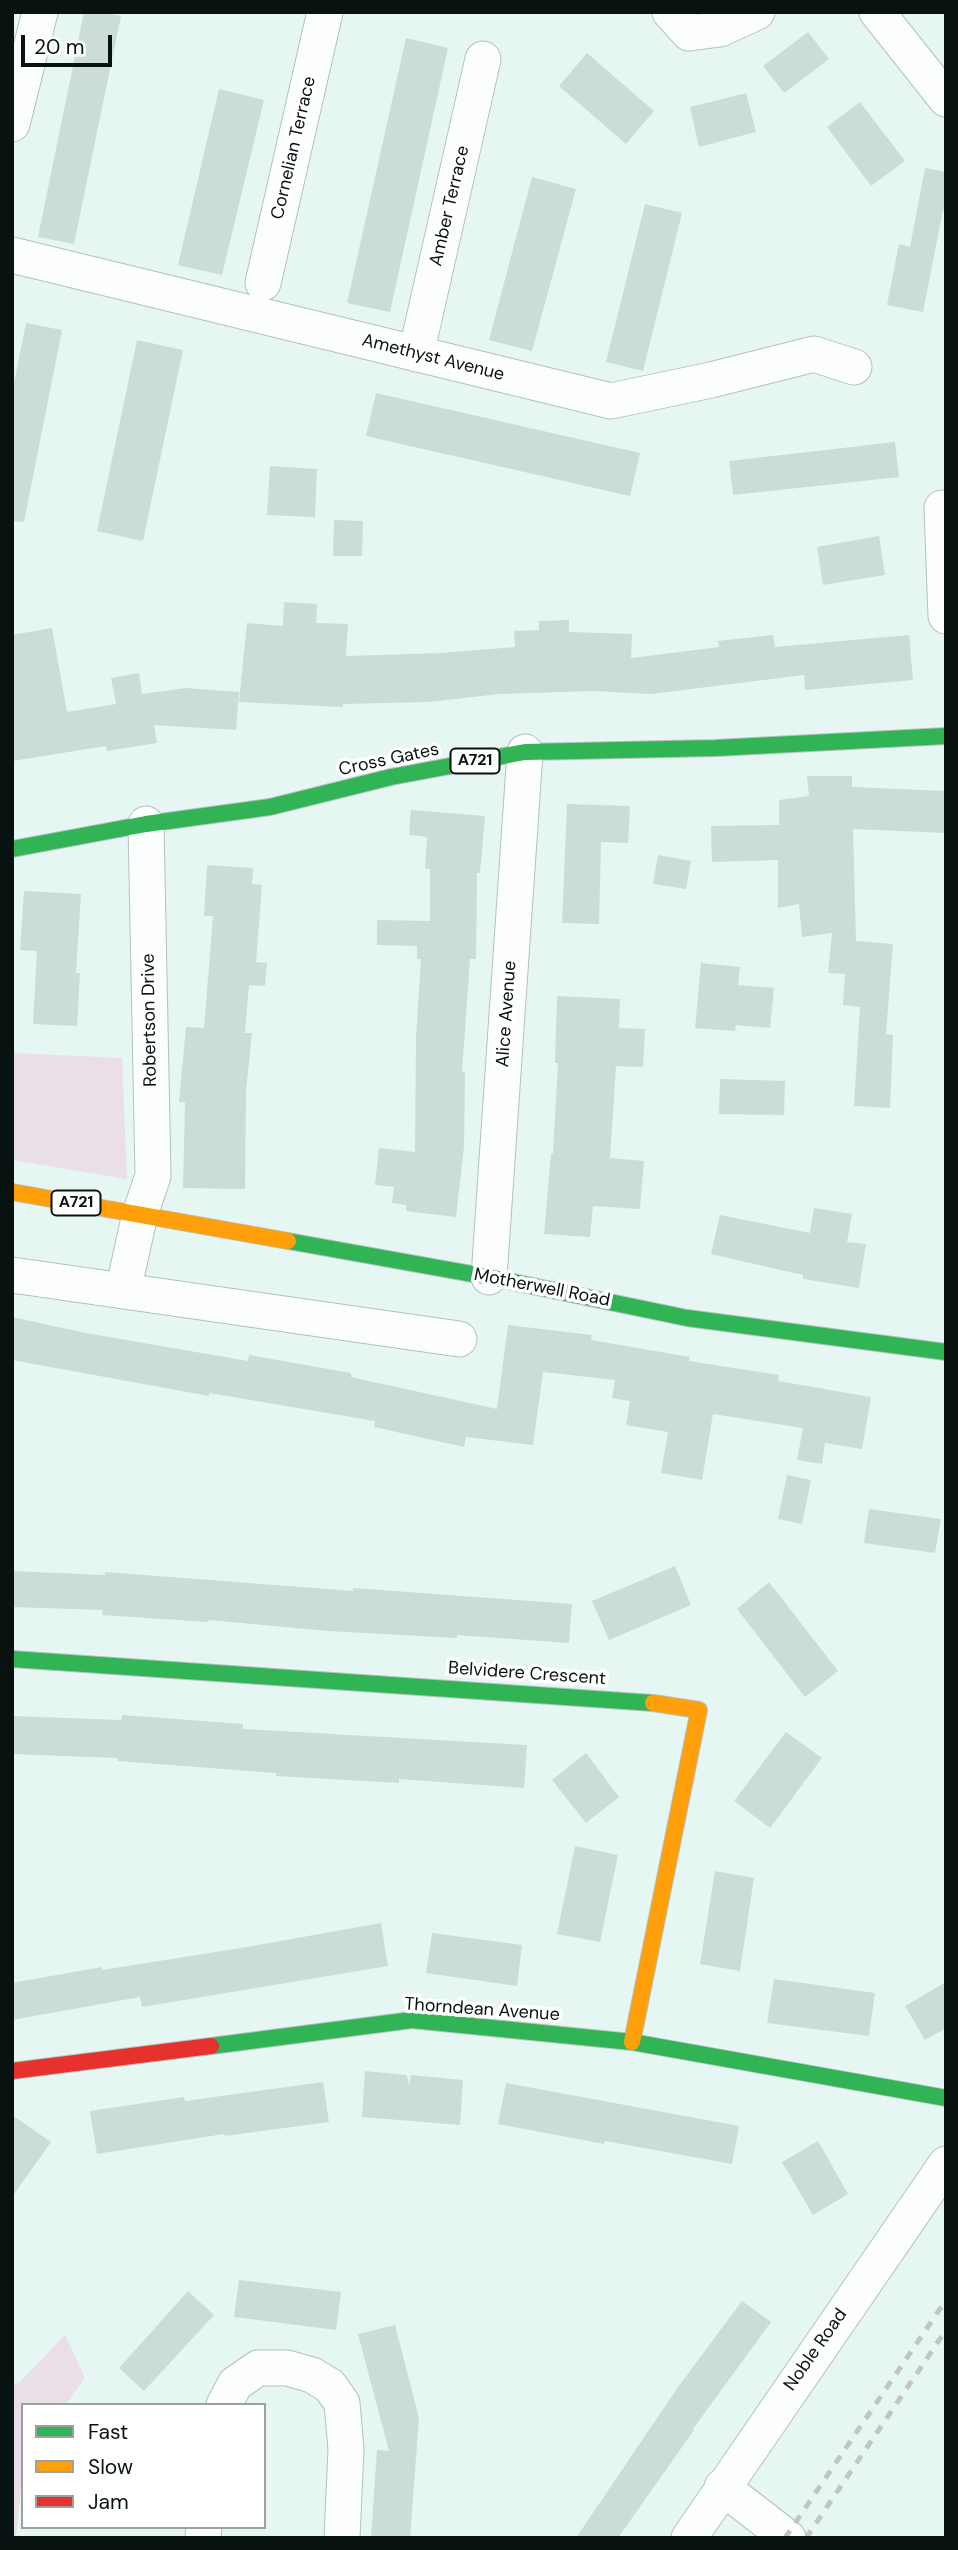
<!DOCTYPE html>
<html>
<head>
<meta charset="utf-8">
<style>
  body { margin:0 }
  #map { position:relative; width:958px; height:2550px; overflow:hidden; background:#e6f6f2; font-family:"DM Sans",sans-serif }
  canvas { display:block }
  .frame { position:absolute; inset:0; border:14px solid #081210; pointer-events:none }
  .legend { position:absolute; left:21px; top:2403px; width:245px; height:126px; box-sizing:border-box; background:#fff; border:2px solid #9ca09f; margin:0; padding:9px 12px; list-style:none; font-size:21px; color:#081210 }
  .legend li { display:flex; align-items:center; gap:14px; height:35px }
  .legend b { width:35px; border:2px solid #9ca09f }
  .scale { position:absolute; left:21px; top:35px; width:91px; height:32px; box-sizing:border-box; border:4px solid #081210; border-top:0; padding-left:9px; font-size:21px; line-height:24px; white-space:nowrap; color:#081210; -webkit-text-stroke:5px #fff; paint-order:stroke }
</style>
</head>
<body>
<div id="map">
<canvas width="958" height="2550"></canvas>
<div class="frame"></div>
<ul class="legend">
<li><b style="height:9px;background:#30b455"></b>Fast</li>
<li><b style="height:9px;background:#ff9f0a"></b>Slow</li>
<li><b style="height:9px;background:#e5322d"></b>Jam</li>
</ul>
<div class="scale">20 m</div>
</div>
<script>
const c = document.querySelector('canvas').getContext('2d');
c.lineJoin = 'round';
function fillPath(path, color) { c.fillStyle = color; c.fill(path, 'evenodd'); }
const toPath = rows => new Path2D(rows.map(r => 'M' + r).join(''));
function stroke(path, color, width, dash) { c.strokeStyle = color; c.lineWidth = width; c.lineCap = dash ? 'butt' : 'round'; c.setLineDash(dash || []); c.stroke(path); }
function write(font, color, halo, rows, align = 'center') {
  c.font = font + ' "DM Sans",sans-serif'; c.lineWidth = 7; c.setLineDash([]); c.textBaseline = 'middle'; c.strokeStyle = halo; c.fillStyle = color; for (const [text, x, y, turn = 0] of rows) {
    c.save(); c.translate(x, y); c.rotate((+turn || 0) * Math.PI / 180); c.textAlign = isNaN(turn) ? turn : align; if (halo) c.strokeText(text, 0, 0); c.fillText(text, 0, 0); c.restore();
  }
}
fillPath(toPath([
  [12,1053,122,1058,127,1179,12,1160],
  [65,2335,85,2378,65,2405,23,2405,23,2469,16,2538,12,2538,12,2384,19,2383]
]), '#eadfe9');
fillPath(toPath([
  [84,12,101,12,121,16,74,244,38,237],
  [808,32,829,59,784,93,763,66],
  [406,38,448,48,390,312,347,303],
  [587,53,654,111,626,144,559,86],
  [219,89,264,100,222,275,178,265],
  [746,93,756,132,699,147,690,107],
  [860,102,905,161,871,186,827,127],
  [925,168,946,172,946,210,943,210,923,312,887,305,899,244,910,247],
  [532,177,576,189,532,351,489,340],
  [645,204,682,213,643,371,606,362],
  [26,323,62,330,24,522,12,521,12,393],
  [137,340,183,350,143,541,97,531],
  [376,393,640,453,630,496,366,436],
  [895,442,899,477,733,495,729,461],
  [270,466,317,469,315,517,267,515],
  [334,520,363,521,362,556,333,556],
  [879,536,885,575,823,585,817,547],
  [284,602,317,604,316,623,348,624,346,656,441,653,515,647,514,631,539,630,539,621,569,620,569,632,632,634,631,658,719,647,718,641,773,635,775,647,909,635,913,680,805,690,804,675,651,694,593,691,499,694,429,702,343,704,343,707,239,702,247,623,283,626],
  [52,628,67,712,116,704,111,678,139,673,142,694,186,688,239,692,236,730,154,725,157,743,107,751,106,746,12,761,12,635],
  [807,776,852,776,852,787,946,791,946,833,853,829,856,941,893,944,886,1034,893,1035,890,1108,854,1106,860,1007,843,1005,845,974,828,973,832,933,802,937,799,904,778,908,778,860,712,862,711,826,779,825,779,800,809,796],
  [567,804,630,806,628,843,601,842,599,924,562,923],
  [411,810,485,816,480,873,477,873,476,959,470,959,462,1072,465,1072,464,1147,456,1217,406,1211,406,1205,392,1203,394,1187,375,1185,379,1148,415,1152,416,1038,421,959,417,959,417,946,377,945,377,920,430,921,430,869,425,869,427,837,409,835],
  [658,855,691,861,686,889,653,884],
  [207,865,253,868,252,884,262,885,256,962,267,963,265,986,249,985,245,1033,252,1033,246,1091,245,1189,183,1188,185,1102,179,1102,186,1027,204,1028,213,916,204,916],
  [24,891,81,894,76,973,80,973,77,1026,33,1024,37,951,20,950],
  [701,963,740,967,738,985,774,988,770,1028,736,1025,735,1031,695,1028],
  [557,996,620,999,619,1028,645,1029,643,1067,616,1066,610,1158,644,1161,640,1209,593,1206,590,1237,544,1234,551,1154,553,1154,558,1063,555,1063],
  [720,1079,785,1081,784,1115,719,1114],
  [814,1208,852,1214,847,1242,866,1244,859,1288,803,1279,803,1275,711,1254,720,1215,810,1233],
  [12,1317,86,1333,248,1361,249,1355,351,1373,351,1377,497,1409,508,1325,592,1335,591,1340,690,1357,689,1361,779,1375,778,1381,871,1397,862,1449,825,1443,822,1464,797,1460,803,1428,713,1414,702,1480,661,1473,668,1432,626,1425,630,1401,612,1398,615,1380,543,1372,533,1445,466,1437,464,1447,374,1427,375,1421,209,1393,209,1396,12,1360],
  [787,1475,811,1480,802,1524,778,1519],
  [869,1509,941,1519,935,1553,864,1543],
  [675,1566,691,1605,609,1640,592,1601],
  [12,1571,105,1575,105,1572,353,1591,353,1588,572,1604,569,1643,457,1635,457,1638,328,1631,209,1620,208,1622,102,1615,103,1610,12,1607],
  [769,1582,838,1671,805,1697,737,1609],
  [122,1715,243,1724,243,1729,527,1745,524,1788,399,1779,399,1783,276,1776,276,1773,118,1761,118,1758,12,1754,12,1716,121,1720],
  [786,1732,822,1758,770,1828,734,1801],
  [586,1753,619,1797,586,1823,552,1780],
  [575,1846,618,1855,600,1942,557,1934],
  [715,1871,754,1878,740,1971,700,1964],
  [381,1923,388,1966,142,2007,140,1997,12,2020,12,1983,102,1967,102,1970,247,1947],
  [432,1933,522,1945,517,1986,426,1973],
  [774,1979,875,1993,869,2036,767,2023],
  [946,1982,946,2028,925,2040,905,2006],
  [365,2071,407,2075,409,2085,411,2075,463,2080,460,2125,362,2117],
  [323,2082,329,2122,225,2136,224,2134,97,2154,90,2111,184,2097,185,2101],
  [506,2083,739,2126,732,2164,605,2141,604,2144,498,2124],
  [12,2115,51,2142,12,2197],
  [818,2141,848,2194,813,2215,782,2162],
  [239,2280,341,2292,336,2330,234,2317],
  [188,2291,214,2315,144,2391,119,2368],
  [742,2301,771,2322,693,2429,694,2430,618,2538,576,2538,678,2387],
  [395,2325,419,2418,410,2538,371,2538,377,2450,389,2451,358,2334]
]), '#ccddd9');
const street = toPath([
  [670,12,689,33,720,29,757,12],
  [877,12,946,99],
  [12,124,40,12],
  [12,255,611,401,711,380,814,354,854,367],
  [263,283,325,12],
  [416,354,483,59],
  [942,508,946,616],
  [12,1275,459,1339],
  [489,1277,525,752],
  [123,1291,140,1214,153,1176,146,824],
  [224,2405,235,2384,258,2368,287,2368,312,2375,330,2386,342,2403,346,2449,342,2538],
  [722,2487,788,2538],
  [203,2538,204,2527],
  [689,2538,946,2164]
]);
const fast = toPath([
  [12,849,146,824,270,807,391,777,525,752,716,748,946,736],
  [288,1241,489,1277,687,1318,946,1352],
  [12,1659,653,1703],
  [211,2046,412,2020,632,2042,946,2098]
]);
const slow = toPath([
  [12,1192,288,1241],
  [632,2042,699,1710,653,1703]
]);
const jam = toPath([
  [12,2071,211,2046]
]);
stroke(street, '#b4c1be', 37);
stroke(fast, '#b4c1be', 18);
stroke(slow, '#b4c1be', 18);
stroke(jam, '#b4c1be', 18);
stroke(street, '#fbfefd', 35);
stroke(fast, '#30b455', 16);
stroke(slow, '#ff9f0a', 16);
stroke(jam, '#e5322d', 16);
stroke(toPath([
  [785,2538,946,2300],
  [806,2538,946,2330]
]), '#c1c6c4', 5, [9, 9]);
for (const [x, y, w] of [
  [475,761,49],
  [76,1203,49]
]) { const box = new Path2D(); box.roundRect(x - w / 2, y - 12.5, w, 25, 5); c.fillStyle = '#fff'; c.fill(box); stroke(box, '#081210', 2); }
write('bold 16px', '#081210', null, [
  ["A721",475,761],
  ["A721",76,1203]
]);
write('18px', '#081210', '#fff', [
  ["Cornelian Terrace",294,148,-77],
  ["Amber Terrace",450,206,-77],
  ["Amethyst Avenue",433,358,14],
  ["Cross Gates",389,760,-12],
  ["Alice Avenue",507,1014,-86],
  ["Robertson Drive",150,1020,-91],
  ["Motherwell Road",542,1288,11],
  ["Belvidere Crescent",527,1674,4],
  ["Thorndean Avenue",482,2010,4],
  ["Noble Road",816,2350,-55]
]);
</script>
</body>
</html>
